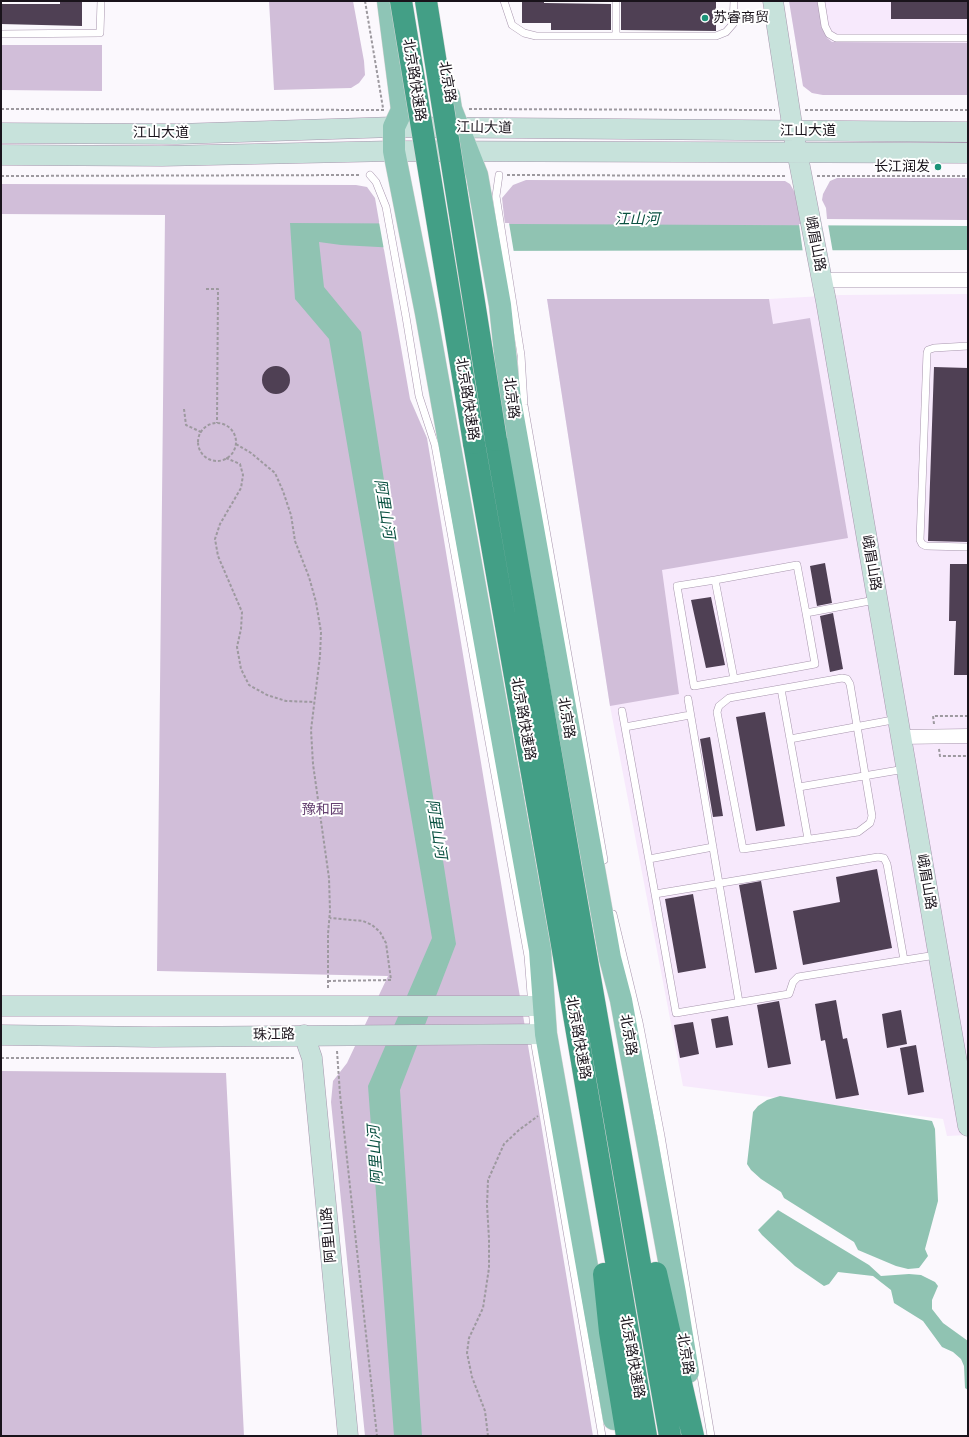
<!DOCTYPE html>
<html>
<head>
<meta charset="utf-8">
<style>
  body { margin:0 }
  #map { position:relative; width:969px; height:1437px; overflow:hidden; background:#fbf8fd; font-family:"Fira Sans Condensed",sans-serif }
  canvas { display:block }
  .frame { position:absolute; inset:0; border:2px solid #19131b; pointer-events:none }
</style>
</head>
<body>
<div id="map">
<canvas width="969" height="1437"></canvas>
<div class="frame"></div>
</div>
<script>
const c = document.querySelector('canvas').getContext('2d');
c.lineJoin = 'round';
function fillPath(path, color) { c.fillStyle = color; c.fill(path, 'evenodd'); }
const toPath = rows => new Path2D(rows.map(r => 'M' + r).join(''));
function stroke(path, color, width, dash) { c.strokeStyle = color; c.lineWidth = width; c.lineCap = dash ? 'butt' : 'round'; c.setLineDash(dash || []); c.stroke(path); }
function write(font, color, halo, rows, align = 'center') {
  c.font = font + ' "Fira Sans Condensed","Noto Sans SC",sans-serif'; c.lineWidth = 4; c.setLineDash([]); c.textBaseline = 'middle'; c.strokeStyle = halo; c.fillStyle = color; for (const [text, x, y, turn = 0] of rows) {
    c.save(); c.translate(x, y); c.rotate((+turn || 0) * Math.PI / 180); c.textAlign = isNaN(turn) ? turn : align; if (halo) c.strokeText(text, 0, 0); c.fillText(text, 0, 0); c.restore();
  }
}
fillPath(toPath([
  [789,1,968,1,968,95,823,95,812,93,803,86],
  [968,294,968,1135,947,1136,943,1119,683,1086,610,706,547,299,769,299,841,295]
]), '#f7e9fc');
fillPath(toPath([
  [269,1,353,1,364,61,365,75,359,83,351,88,274,90],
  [789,1,818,1,824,31,827,38,832,42,968,43,968,95,823,95,812,93,803,86],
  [1,45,102,45,102,91,1,90],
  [837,178,968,178,968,220,827,219,826,208,822,200,823,194,830,181],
  [526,180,785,181,790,184,798,198,802,226,505,225,502,198,513,185],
  [1,184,356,185,367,187,375,198,410,399,427,438,593,1436,365,1436,331,1102,333,1081,347,1063,388,976,157,971,165,215,1,214],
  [547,299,769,299,773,324,810,318,848,538,662,570,679,694,610,706],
  [1,1071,226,1073,244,1436,1,1436]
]), '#d1bed9');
fillPath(toPath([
  [290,223,968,226,968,250,453,251,341,245,319,242,324,287,361,332,456,944,400,1090,422,1436,394,1436,368,1086,432,938,329,339,295,299],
  [780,1096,932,1121,935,1129,938,1201,925,1249,928,1256,919,1268,908,1269,896,1266,858,1250,854,1242,784,1198,781,1192,761,1179,751,1170,747,1164,753,1112,758,1106,767,1100],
  [778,1210,869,1265,881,1276,909,1274,921,1275,935,1282,938,1286,932,1300,932,1309,943,1323,968,1341,968,1390,965,1388,964,1366,961,1359,953,1352,942,1347,923,1321,894,1303,891,1290,873,1276,838,1272,829,1284,824,1286,795,1266,762,1235,758,1230]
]), '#90c3b2');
fillPath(toPath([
  [379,222,509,223,514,253,453,253,384,250],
  [799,224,828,224,833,253,803,253]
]), '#fbf8fd');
fillPath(toPath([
  [60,1,82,1,82,26,1,24,1,4,60,4],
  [522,1,544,1,544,3,611,4,611,30,551,30,551,23,522,23],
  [621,1,716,1,716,31,621,30],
  [891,1,968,1,968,19,891,19],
  '262 380a14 14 0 1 1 28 0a14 14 0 1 1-28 0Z',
  [934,367,968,368,968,542,928,541],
  [825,563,832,603,817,606,810,566],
  [950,564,968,564,968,675,954,675,956,621,949,621],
  [711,597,725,665,706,668,691,600],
  [833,613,843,669,830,672,820,616],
  [765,712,785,826,756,831,736,717],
  [710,737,723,816,713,817,700,739],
  [877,869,892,948,803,965,793,911,840,902,836,877],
  [761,881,777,969,755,973,739,885],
  [693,894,706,968,678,973,665,899],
  [836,1000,843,1039,847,1038,859,1095,836,1099,825,1040,821,1041,815,1004],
  [779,1001,791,1064,768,1068,757,1005],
  [901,1010,907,1044,887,1048,882,1014],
  [728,1016,733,1045,716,1048,711,1019],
  [693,1022,699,1054,680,1058,674,1025],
  [916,1045,924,1092,908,1095,900,1048]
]), '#4f4054');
const lane = toPath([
  [504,1,512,25,524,33,536,36,716,36,726,32,733,24,734,1],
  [821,1,825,26,829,34,836,38,968,38],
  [1,34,100,33,101,1],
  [616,36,616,1],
  [370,175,376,182,386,207,406,317,419,396,435,445,528,956,535,1045,602,1436],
  [499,175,496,196,521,355,524,405,604,860],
  [968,346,934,348,928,350,927,353,920,540,922,544,926,546,968,547],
  [715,580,677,586,694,686,734,679],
  [806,613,797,565,715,580,734,679,815,664,806,613,875,600],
  [842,678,847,679,850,684,872,816,870,823,858,832,743,849,717,712,719,706,729,698,842,678],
  [781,689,808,839],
  [688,699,739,1002],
  [622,711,655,894],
  [625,727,690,715],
  [790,739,898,719],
  [799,787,905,769],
  [649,859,713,847],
  [613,914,639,1022,661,1136,711,1436],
  [904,960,887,864,884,858,878,857,655,894,676,1013,789,994,793,982,798,977,936,955]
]);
const street = toPath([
  [822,280,968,280],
  [901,737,968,736]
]);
const secondary = toPath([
  [773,1,793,131,826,301,968,1126],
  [1,133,177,134,394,127,968,132],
  [1,155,162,156,394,151,968,153],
  [1,1006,544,1006],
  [1,1035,154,1037,546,1034],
  [304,1035,312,1058,348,1436]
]);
const primary = toPath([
  [388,1,402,110,394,127,394,151,426,313,540,950,546,1034,614,1419],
  [449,96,451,109,477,175,500,305,510,400,610,958,621,1000,675,1293,688,1372]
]);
const highway = toPath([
  [496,440,670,1436],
  [474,443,560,933,646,1436],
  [656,1273,693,1436],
  [604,1274,610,1332,627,1436]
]);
stroke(lane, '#a896ae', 8);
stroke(street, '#a896ae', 15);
stroke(secondary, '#a896ae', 21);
stroke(primary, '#d6d5d6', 23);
stroke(highway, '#d6d5d6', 23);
stroke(toPath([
  [365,1,383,108],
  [1,109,385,110],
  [469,109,775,110],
  [805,110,968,110],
  [507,175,787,176],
  [1,176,361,175],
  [817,176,968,176],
  [206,289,218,289,217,423],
  [184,409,186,425,201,432],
  '198 442a19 19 0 1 1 38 0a19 19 0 1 1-38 0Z',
  [236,444,251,453,275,473,283,491,291,515,295,541,309,577,316,602,321,632,320,656,311,730,313,764,329,878,330,911,328,934,328,990],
  [226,458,240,464,243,475,241,488,220,524,215,539,218,556,242,612,241,629,237,647,241,669,249,685,267,695,286,701,313,702],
  [934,724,933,716,968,716],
  [939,749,940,756,968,756],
  [328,981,391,980,386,943,380,932,372,925,363,921,330,918],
  [337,1051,340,1094,377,1436],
  [1,1058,296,1058],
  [488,1436,485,1411,472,1377,467,1353,469,1338,483,1308,489,1268,489,1239,487,1205,488,1180,504,1144,519,1130,538,1116]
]), '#9d999f', 2, [3, 2]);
stroke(lane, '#fff', 7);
stroke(street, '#fff', 14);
stroke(secondary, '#c7e2db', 20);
stroke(primary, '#8ec5b6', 22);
stroke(highway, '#439f86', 22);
const highwayBridge = toPath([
  [401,1,474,443],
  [426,1,496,440]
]);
stroke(highwayBridge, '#d6d5d6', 23, []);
stroke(highwayBridge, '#439f86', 22);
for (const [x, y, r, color] of [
  [705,18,4,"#1b9378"],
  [938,167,4,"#1b9378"]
]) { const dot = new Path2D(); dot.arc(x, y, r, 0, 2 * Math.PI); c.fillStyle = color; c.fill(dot); stroke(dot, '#fff', 1.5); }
write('14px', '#19131b', '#fff', [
  ["苏睿商贸",713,18],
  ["长江润发",930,167,"right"]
], 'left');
write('14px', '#19131b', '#fff', [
  ["北京路快速路",414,80,81],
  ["北京路",447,82,80],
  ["江山大道",484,128,1],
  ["江山大道",808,131],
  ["江山大道",161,133],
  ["峨眉山路",815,244,79],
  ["北京路",511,398,83],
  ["北京路快速路",467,399,81],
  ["峨眉山路",871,563,80],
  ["北京路",566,718,80],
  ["北京路快速路",523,719,80],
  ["峨眉山路",926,882,80],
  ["珠江路",274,1035,-1],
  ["北京路",628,1035,80],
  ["北京路快速路",578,1038,80],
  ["阿里山路",329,1235,-95],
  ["北京路",685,1354,81],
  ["北京路快速路",632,1357,80]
]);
write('14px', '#654171', '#fff', [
  ["豫和园",323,810]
]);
write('italic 15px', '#0a5141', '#fff', [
  ["江山河",637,220],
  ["阿里山河",384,509,81],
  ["阿里山河",436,829,81],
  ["阿里山河",376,1155,-94]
]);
</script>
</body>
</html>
